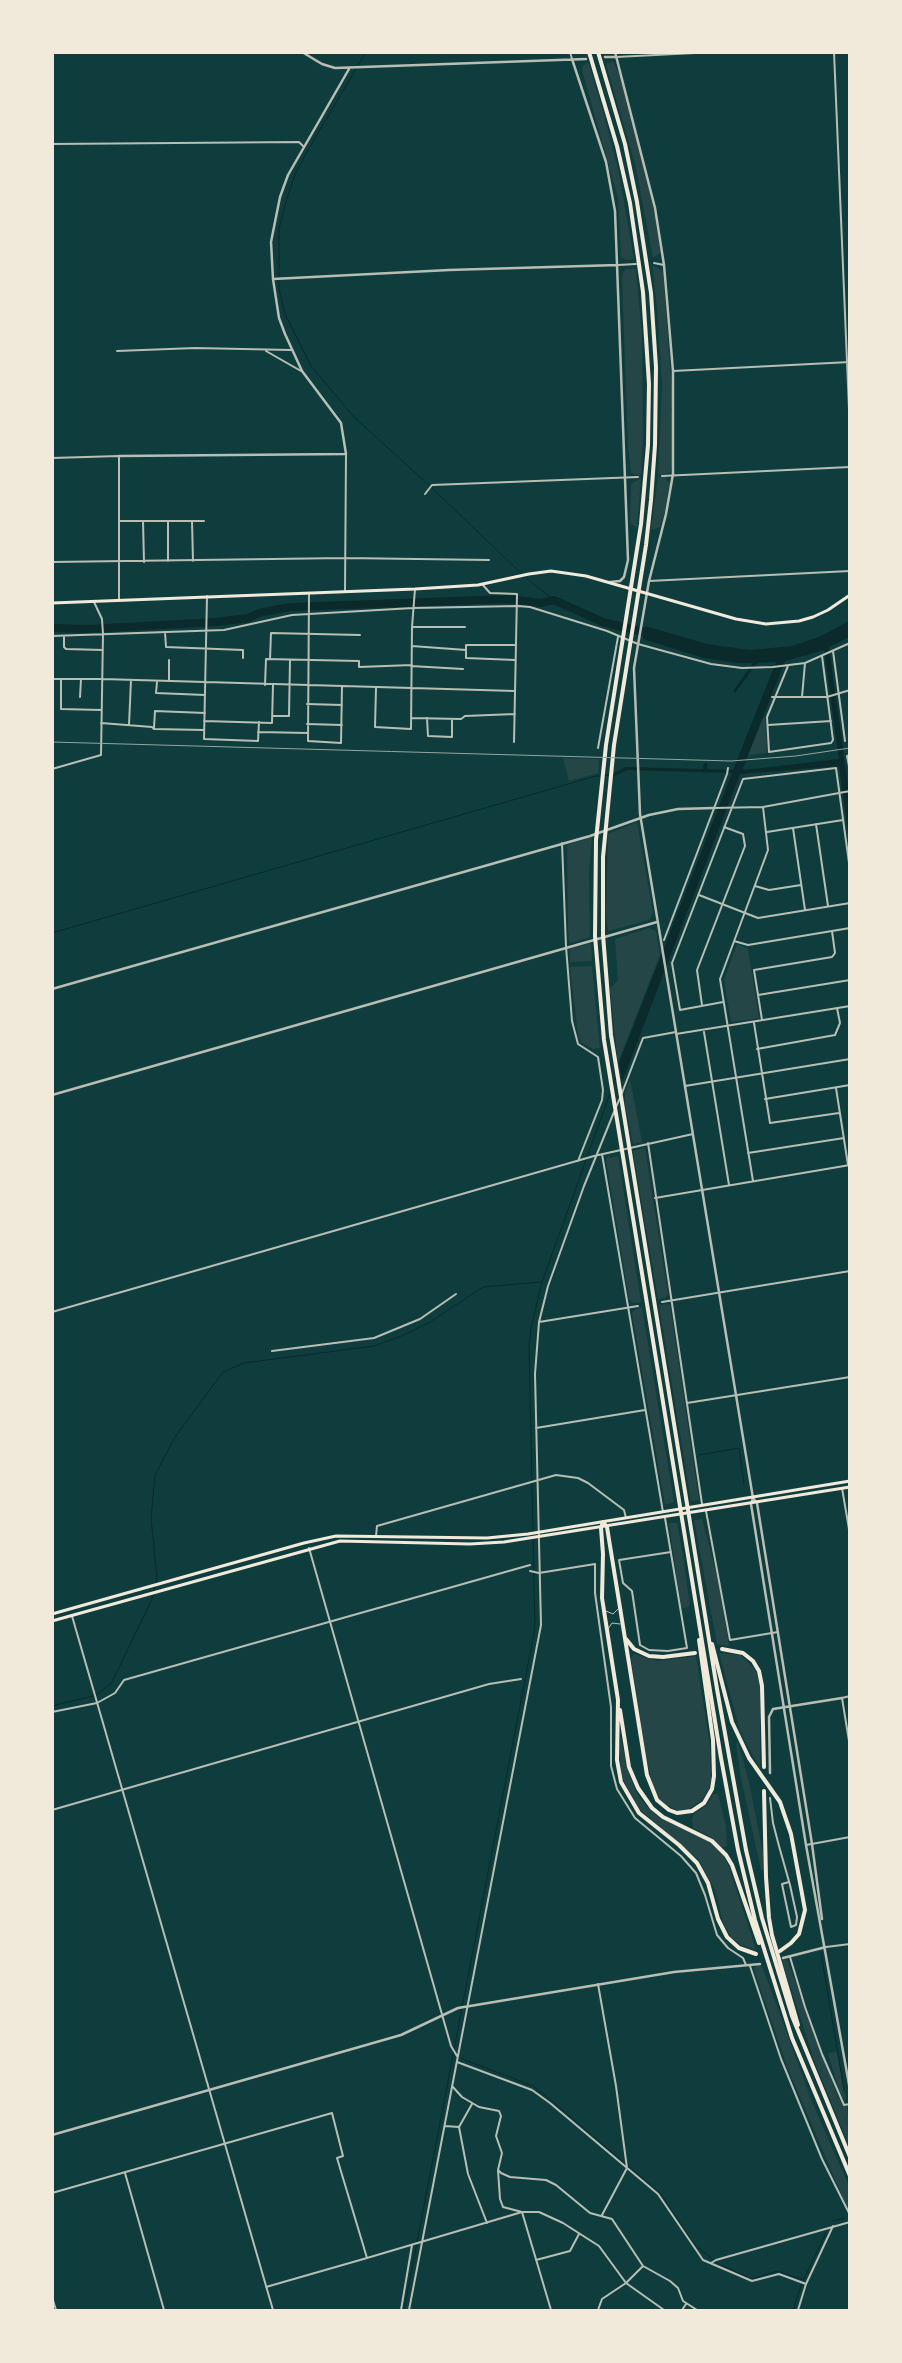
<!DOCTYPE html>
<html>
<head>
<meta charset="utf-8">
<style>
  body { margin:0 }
  #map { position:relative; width:902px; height:2363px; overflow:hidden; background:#0f3d3e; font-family:"Noto Serif",serif }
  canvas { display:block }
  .frame { position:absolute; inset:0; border:54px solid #f1e9da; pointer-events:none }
</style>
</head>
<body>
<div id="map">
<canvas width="902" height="2363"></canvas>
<div class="frame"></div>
</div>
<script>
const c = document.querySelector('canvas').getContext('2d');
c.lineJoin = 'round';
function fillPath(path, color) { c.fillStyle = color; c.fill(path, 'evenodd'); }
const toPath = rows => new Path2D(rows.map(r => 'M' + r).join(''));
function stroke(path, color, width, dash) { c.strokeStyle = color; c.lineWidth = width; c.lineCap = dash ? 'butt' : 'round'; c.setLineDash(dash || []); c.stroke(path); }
fillPath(toPath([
  [613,61,622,80,655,215,660,253,653,258,635,164,606,64],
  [586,63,589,64,603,111,619,173,634,259,626,260,621,257,618,198,583,74,582,67],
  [652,265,663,271,673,404,671,408,673,419,672,467,670,473,658,475,662,384,657,308],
  [626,269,636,269,642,336,643,440,641,475,639,475,631,473,628,446,622,279,623,272],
  [667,476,666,480,670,483,670,486,668,490,665,512,660,527,651,530,658,477],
  [641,478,637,528,631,524,630,521,631,484],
  [763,718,765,718,767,753,748,755],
  [563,758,599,759,598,773,569,781],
  [637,822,653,913,649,920,608,931,606,914,608,834],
  [592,837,589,873,590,937,571,943,569,941,568,928,567,845],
  [649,928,656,931,660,955,618,1062,610,989,618,980,615,939],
  [591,943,592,961,570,962,570,949],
  [737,944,748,949,759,1018,731,1022,724,980],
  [592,966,600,1048,593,1049,581,1042,578,1035,570,967],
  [630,1079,642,1142,633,1144,625,1104,625,1093],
  [645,1148,668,1294,665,1298,658,1299,633,1151],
  [609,1155,610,1158,618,1156,641,1302,633,1303,629,1299,608,1171,606,1159],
  [667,1304,670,1305,699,1500,691,1501,659,1305],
  [642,1307,674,1502,665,1505,632,1313,636,1309],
  [702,1519,717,1576,729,1646,717,1644,694,1520],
  [669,1523,677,1523,683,1555,690,1605,685,1609,681,1607],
  [719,1653,741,1655,756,1671,760,1685,760,1769,740,1731],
  [634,1654,657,1661,696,1656,710,1746,711,1780,708,1791,701,1801,687,1810,677,1810,667,1805,660,1800,653,1787,646,1755,631,1658],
  [620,1736,629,1773,636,1792,646,1806,660,1818,710,1842,722,1853,729,1867,756,1950,741,1945,731,1937,723,1922,715,1890,698,1859,639,1809,622,1777,619,1751],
  [738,1742,749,1782,763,1853,763,1870,761,1870,740,1773,736,1743],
  [713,1794,718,1794,726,1826,727,1846,722,1847,712,1838,693,1828,692,1820,694,1814,708,1804],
  [787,1959,838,2098,839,2096,843,2106,847,2106,849,2126,842,2112,849,2128,849,2146,814,2060,784,1967,782,1961],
  [756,1966,762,1966,813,2104,849,2186,849,2212,788,2069,754,1970],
  [837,2052,841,2074,846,2102,839,2091,828,2053]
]), '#244646');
fillPath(toPath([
  [849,621,849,637,829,647,849,793,849,839,839,766,740,774,622,1082,619,1063,732,773,627,770,613,777,614,773,626,767,703,769,704,763,707,763,707,769,733,770,776,662,757,663,735,693,733,691,753,663,738,663,704,658,643,639,645,626,707,644,750,650,792,646,821,636],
  [824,650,839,759,744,770,743,768,785,661]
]), '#0a2a2b');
stroke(toPath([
  [366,52,308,150,295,174,286,202,279,229,279,289,285,314,311,366,354,417,431,487,526,578,554,600],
  [52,933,596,776,615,775],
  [613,1085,616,1077],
  [699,1455,739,1448,744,1484],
  [533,1531,529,1345,531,1328,542,1282,611,1091],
  [52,1706,97,1695,112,1682,152,1599,157,1578,151,1518,155,1475,175,1437,223,1372,244,1363,374,1346,404,1335,430,1322,483,1287,541,1282],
  [821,1953,844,2090],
  [460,2058,533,2086,547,2097,661,2194,693,2243,717,2263,752,2279,777,2271,804,2280],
  [832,2221,844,2218],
  [804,2279,826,2233],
  [404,2310,535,1628,533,1538],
  [793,2310,802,2283]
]), '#0a2a2b', 1);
stroke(toPath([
  [52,628,88,629,217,622,248,618,259,613,290,607,508,599,541,603,554,600,603,622,654,635]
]), '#0a2a2b', 8);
stroke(toPath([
  [606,1611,613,1614,618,1609],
  [608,1629,612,1623,620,1624]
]), '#b8beb3', 1);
stroke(toPath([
  [570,52,572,59],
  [834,52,850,433],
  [616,57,715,52],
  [52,144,299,142,303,146],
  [654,263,664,265],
  [618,265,636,264],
  [117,351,195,348,291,350],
  [266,351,301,371],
  [673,371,850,362],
  [52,458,119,456,119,599],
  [662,476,850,467],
  [425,494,432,485,638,477],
  [119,521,204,521],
  [143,521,144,562],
  [168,521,168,561],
  [192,521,193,561],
  [52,562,345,558,489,560],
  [649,581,850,571],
  [482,584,490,593,517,594,514,742],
  [345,591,346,454],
  [309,593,308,741,341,743,342,687],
  [207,596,204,739,258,741,259,722],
  [412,627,465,627],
  [165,632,166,647,243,650,243,658],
  [52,636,224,630,292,615,413,608,518,606,530,607,607,631,638,644,711,664,742,668,773,667,805,663,850,643],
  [64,637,64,647,66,649,103,650],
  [412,646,466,650],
  [833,651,845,741],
  [270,659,271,633,360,635],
  [169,660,169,680],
  [515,660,466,658,466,645,516,645],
  [411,666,463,669],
  [788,666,767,717,769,752,831,743,833,740,822,656],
  [52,679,102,679,515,691],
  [61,680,61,709,101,710],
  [157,682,156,693,205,695],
  [265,685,266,659,359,661,359,667,412,665],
  [376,688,375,727,411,729,412,627,415,589],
  [80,697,81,679],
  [772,697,827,697,850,690],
  [802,697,805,663],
  [307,704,342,705],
  [273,716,289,716,290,660],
  [411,718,461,719,465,716,515,714],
  [427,718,428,736,452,737,452,719],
  [204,721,272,723,273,685],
  [101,723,152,727,154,729,204,730],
  [307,724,342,725],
  [129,725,131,680],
  [768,725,831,721],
  [154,728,155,711,205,713],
  [258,732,308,733],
  [598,748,618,637],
  [850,755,847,756,850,771],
  [52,769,101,755,103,634,102,619,94,602],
  [714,808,763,807,850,791],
  [816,824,828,906],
  [793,828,805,910],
  [767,832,843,820],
  [562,843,566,947,572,1021,578,1044,598,1057,603,1090,602,1100,578,1161],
  [755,886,769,890,801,885],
  [699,895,758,918,850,903],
  [664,940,727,774,728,768],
  [734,941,748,945,850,928],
  [758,995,850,980],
  [723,1002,680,1010,672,963,743,779,836,768,850,870],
  [702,1005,697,970,745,846,743,834,724,827],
  [762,1020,754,970,832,957,835,953,832,931],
  [754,1023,770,1123,839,1113],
  [704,1032,729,1185],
  [676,1034,850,1006],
  [757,1049,835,1035,840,1023,837,1008],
  [685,1086,850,1059],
  [836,1088,848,1165],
  [622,1093,643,1038,676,1032],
  [765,1099,850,1085],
  [616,1107,620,1098],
  [648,1143,702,1504],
  [748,1153,844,1138],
  [602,1154,663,1512],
  [753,1181,720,979,768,850,763,807],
  [655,1198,850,1165],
  [662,1302,850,1271],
  [52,1312,594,1156,693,1134],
  [539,1322,638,1306],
  [272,1351,374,1338,420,1319,456,1294],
  [687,1403,850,1377],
  [536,1428,645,1410],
  [842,1488,850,1535],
  [706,1511,730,1640,778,1632],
  [665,1518,687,1648,668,1651,649,1650,640,1645,632,1591,623,1583,619,1560,671,1552],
  [376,1536,377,1526,556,1475,578,1478,588,1483,624,1510,626,1518],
  [309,1548,451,2046,457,2056],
  [530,1571,539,1573,595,1564,595,1593,611,1707,611,1766,617,1789,635,1818,681,1856,696,1873,705,1895,717,1935,728,1948,743,1958,746,1965],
  [72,1616,273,2310],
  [850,1696,842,1698,850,1747],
  [52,1712,97,1703,115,1693,124,1680,530,1565],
  [770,1798,773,1823,779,1846,790,1885,797,1917,796,1925,791,1927,782,1884,789,1882],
  [52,1810,489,1684,521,1679],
  [806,1845,850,1837],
  [826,1947,850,1944],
  [790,1957,805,2007,822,2054,844,2105,850,2104],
  [750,1966,781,2059,822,2159,850,2215],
  [598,1984,616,2086,627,2168,602,2215],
  [457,2062,532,2090,550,2103,658,2194,703,2260,752,2281,779,2274,806,2284],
  [452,2086,462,2097,479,2107,499,2111,501,2116,496,2136,502,2153,498,2170,501,2173,510,2177,546,2180,556,2185,590,2213,612,2219,643,2266,670,2281,678,2288,683,2301,697,2310],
  [472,2104,459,2127,468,2174,487,2223],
  [445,2126,459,2127],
  [498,2170,500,2199,503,2207,522,2212,539,2212,563,2223,599,2246,626,2283,664,2310],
  [125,2173,164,2310],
  [52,2193,332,2113,343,2156,337,2158,367,2258,522,2212,551,2310],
  [536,2260,570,2251,579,2234],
  [711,2263,716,2260,850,2222],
  [266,2287,367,2258],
  [52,2297,56,2310],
  [401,2310,412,2245],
  [409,2310,541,1625,535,1374,539,1322,548,1286,584,1186,614,1112],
  [598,2310,602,2299,626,2283,643,2266],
  [682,2310,686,2304],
  [798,2310,806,2284,833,2226]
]), '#b8beb3', 2);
stroke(toPath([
  [302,52,322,64,335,68,586,59],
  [615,52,655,208,664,265,673,371,673,474,666,514,649,581,634,668,640,814,753,1498,751,1504,806,1845,850,2090],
  [605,57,616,57],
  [572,59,606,162,615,211,628,560,624,577,620,581,610,582],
  [273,279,449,270,618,265],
  [119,456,346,454,341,423,302,371,285,334,279,318,273,279,271,242,280,197,288,175,349,69],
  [52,989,590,836,649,815,678,809,714,808],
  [52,1095,657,922],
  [753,1498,757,1503,812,1844,822,1919],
  [770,1773,769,1717,773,1709,842,1698],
  [783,1958,826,1947],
  [52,2135,401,2035,458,2008,674,1972,760,1964]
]), '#b8beb3', 2.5);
stroke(toPath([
  [52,603,415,589,478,585,529,574,551,571,586,576,736,619,766,624,799,621,813,617,828,610,850,595],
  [52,1614,304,1543,336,1536,487,1538,528,1534,850,1481],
  [52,1621,340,1541,470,1544,504,1542,850,1487]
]), '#f1e9da', 3);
stroke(toPath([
  [589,52,617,146,630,203,643,292,649,384,648,445,641,524,606,745,596,840,595,936,604,1040,721,1758,738,1850,755,1920,792,2038,850,2176],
  [598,52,625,144,637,202,651,293,656,367,655,445,651,500,646,545,614,745,603,857,603,935,611,1035,717,1689,746,1850,762,1918,792,2016,850,2157],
  [626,1639,634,1649,649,1656,663,1657,695,1653],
  [699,1640,713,1740,714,1776,712,1789,704,1803,692,1811,677,1813,669,1810,657,1800,647,1775,607,1527,603,1522,601,1528,603,1554,602,1598,618,1700,617,1760,621,1782,639,1813,679,1845,697,1863,708,1883,718,1919,727,1937,739,1948,756,1954],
  [712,1644,732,1722,749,1758,780,1802,791,1834,805,1910,799,1934,791,1943,780,1951],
  [722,1649,743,1653,753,1661,759,1671,762,1686,764,1767],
  [620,1710,629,1767,638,1788,652,1808,663,1817,712,1841,726,1855,732,1865,759,1943],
  [764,1791,766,1877,769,1918,772,1935,798,2025]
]), '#f1e9da', 4);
stroke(toPath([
  [52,742,731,761,796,756,850,748]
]), '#97a49c', 1);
</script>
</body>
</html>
